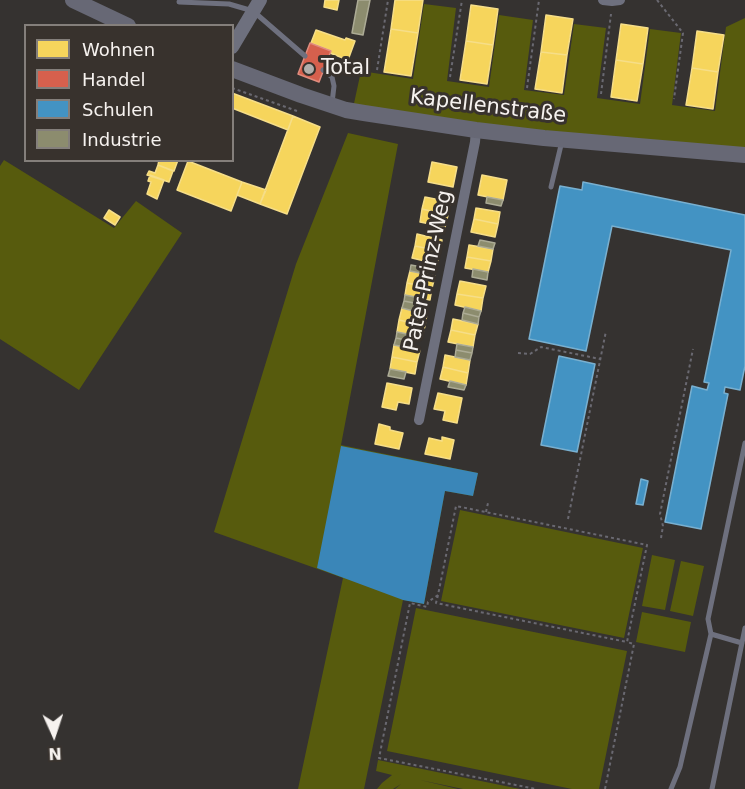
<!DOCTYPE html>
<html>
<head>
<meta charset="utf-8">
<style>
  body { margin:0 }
  #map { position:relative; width:745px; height:789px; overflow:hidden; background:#353230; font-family:"DejaVu Sans",sans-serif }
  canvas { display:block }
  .legend { position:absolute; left:24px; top:24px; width:210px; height:138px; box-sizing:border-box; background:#38322d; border:2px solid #847f7b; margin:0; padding:8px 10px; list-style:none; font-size:18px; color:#f6f2ef }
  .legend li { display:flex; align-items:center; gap:12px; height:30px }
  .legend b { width:30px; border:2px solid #847f7b }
  .north { position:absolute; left:24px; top:705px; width:60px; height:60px; -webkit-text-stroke:4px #38322d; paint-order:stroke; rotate:177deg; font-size:16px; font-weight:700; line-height:24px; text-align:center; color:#f6f2ef }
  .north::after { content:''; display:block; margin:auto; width:21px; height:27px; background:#f6f2ef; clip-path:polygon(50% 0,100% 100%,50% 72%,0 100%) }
</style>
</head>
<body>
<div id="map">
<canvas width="745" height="789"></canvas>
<ul class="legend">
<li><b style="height:16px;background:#f6d55c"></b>Wohnen</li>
<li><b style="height:16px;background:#d6604d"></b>Handel</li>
<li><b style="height:16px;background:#4393c3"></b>Schulen</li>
<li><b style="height:16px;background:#8c8c6e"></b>Industrie</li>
</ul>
<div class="north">N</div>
</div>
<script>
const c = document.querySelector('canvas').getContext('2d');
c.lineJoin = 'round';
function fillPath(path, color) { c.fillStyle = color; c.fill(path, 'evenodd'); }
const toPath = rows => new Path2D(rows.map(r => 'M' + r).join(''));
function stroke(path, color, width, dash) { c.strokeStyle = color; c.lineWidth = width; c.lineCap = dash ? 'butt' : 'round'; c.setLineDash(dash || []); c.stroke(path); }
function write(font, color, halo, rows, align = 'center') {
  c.font = font + ' "DejaVu Sans",sans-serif'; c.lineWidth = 6; c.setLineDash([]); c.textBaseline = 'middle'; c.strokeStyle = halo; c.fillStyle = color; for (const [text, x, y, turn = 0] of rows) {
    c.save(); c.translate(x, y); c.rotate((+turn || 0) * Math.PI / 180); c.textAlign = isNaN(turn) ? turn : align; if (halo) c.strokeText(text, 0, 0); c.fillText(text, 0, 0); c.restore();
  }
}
fillPath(toPath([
  [424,4,456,8,447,81,489,87,499,15,533,20,524,90,564,95,574,24,606,28,597,98,640,104,650,29,681,33,672,105,715,111,726,27,745,18,745,151,477,125,353,108,361,71,413,79],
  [348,133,398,144,341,445,478,473,473,496,445,491,424,604,403,600,364,789,298,789,343,578,214,532,296,264],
  [4,160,114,228,136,201,182,233,79,390,0,339,0,166],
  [460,510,643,548,624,638,441,601],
  [652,555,675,560,665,610,642,606],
  [681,561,704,566,693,616,670,611],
  [416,608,627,651,599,789,572,789,387,751],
  [642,612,691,622,685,652,636,642],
  [378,760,520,789,463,789,420,780,458,789,395,789,401,784,393,789,377,789,382,783,392,775,376,771]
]), '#575b0d');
fillPath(toPath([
  [341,446,478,473,473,496,445,491,424,604,403,600,317,568]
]), '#3a86b8');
const homes = toPath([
  [325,0,339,0,337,10,324,7,325,0],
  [395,0,423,0,418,33,391,29,395,0],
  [471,5,498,9,493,45,466,41,471,5],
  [546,15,573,19,567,55,541,52,546,15],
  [621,24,648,28,643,64,616,60,621,24],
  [391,29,418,33,411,76,384,72,391,29],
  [316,30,345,40,346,38,355,41,348,60,330,53,331,51,311,43,316,30],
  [697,31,724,35,718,72,692,68,697,31],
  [466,41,493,45,487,84,460,80,466,41],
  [541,52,567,55,562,93,535,89,541,52],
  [616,60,643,64,637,101,611,97,616,60],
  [692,68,718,72,713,109,686,105,692,68],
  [232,93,293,116,288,130,232,108,232,93],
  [293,116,320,127,287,214,260,204,293,116],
  [159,160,178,160,174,171,158,165,159,160],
  [188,161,242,182,231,211,177,190,188,161],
  [432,162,457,167,453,187,428,182,432,162],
  [158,165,173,171,169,182,147,175,149,171,155,173,158,165],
  [150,175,164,180,157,199,147,194,151,182,148,181,150,175],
  [482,175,507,180,503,200,478,195,482,175],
  [242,182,266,190,260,204,237,195,242,182],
  [425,197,450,202,448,215,422,209,425,197],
  [476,208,500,212,498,224,474,219,476,208],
  [422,209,448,215,445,227,420,222,422,209],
  [109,210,120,217,115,225,104,218,109,210],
  [474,219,498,224,495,237,471,232,474,219],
  [417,234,442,240,440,251,415,246,417,234],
  [469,245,493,249,491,261,467,257,469,245],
  [415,246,440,251,437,264,412,258,415,246],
  [467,257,491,261,488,272,465,268,467,257],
  [410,271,435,276,432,288,407,283,410,271],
  [460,281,486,286,483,298,457,294,460,281],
  [407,283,432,288,430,300,405,295,407,283],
  [457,294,483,298,481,311,455,305,457,294],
  [402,308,427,314,425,326,399,320,402,308],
  [453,319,478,324,475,335,451,330,453,319],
  [399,320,425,326,422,337,397,332,399,320],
  [451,330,475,335,473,347,448,342,451,330],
  [394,345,420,350,417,362,392,357,394,345],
  [445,355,470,360,468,373,443,367,445,355],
  [392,357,417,362,415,374,390,369,392,357],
  [443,367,468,373,466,385,440,379,443,367],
  [387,383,412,388,409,404,398,402,396,410,382,407,387,383],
  [438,393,462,398,457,423,443,420,445,411,434,409,438,393],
  [379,424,390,427,390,430,403,433,399,449,375,444,379,424],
  [442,437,454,440,450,459,425,454,429,438,442,441,442,437]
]);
fillPath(homes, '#f6d55c');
stroke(homes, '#f6de88', 1.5);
const shops = toPath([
  [310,43,331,51,319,82,298,74,310,43]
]);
fillPath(shops, '#d6604d');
stroke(shops, '#e08c7e', 1.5);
const schools = toPath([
  [583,182,745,215,745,366,740,390,725,387,724,393,728,394,701,529,665,522,692,386,707,390,709,383,704,382,731,250,612,226,586,351,529,339,560,186,582,190,583,182],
  [559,356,595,364,577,452,541,445,559,356],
  [641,479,648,481,643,505,636,504,641,479]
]);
fillPath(schools, '#4393c3');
stroke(schools, '#79b0d0', 1.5);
const industry = toPath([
  [358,0,370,0,363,35,352,33,358,0],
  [487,197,503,200,501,206,486,203,487,197],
  [480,240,495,243,493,249,478,246,480,240],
  [411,265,427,268,425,274,410,271,411,265],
  [473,269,488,272,487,280,472,277,473,269],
  [405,295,420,298,419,304,404,301,405,295],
  [404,301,419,304,417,312,402,308,404,301],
  [465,307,481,311,479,317,463,313,465,307],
  [463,313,479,317,478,324,462,320,463,313],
  [397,332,412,335,411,341,396,338,397,332],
  [396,338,411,341,410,348,394,345,396,338],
  [457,344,473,347,472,353,456,350,457,344],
  [456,350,472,353,470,360,455,357,456,350],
  [390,369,406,372,404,379,388,376,390,369],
  [450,381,466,385,464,390,448,387,450,381]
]);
fillPath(industry, '#8c8c6e');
stroke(industry, '#acab95', 1.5);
stroke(toPath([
  [657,0,683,33,674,99],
  [377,70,388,0],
  [450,77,462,0],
  [232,88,297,111],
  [527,88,539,0],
  [601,94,611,14],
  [518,353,530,354,541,347,600,359],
  [486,512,488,503],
  [568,519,606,331],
  [661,538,663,526,660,514,693,349],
  [438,595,436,603,627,642,647,545,456,506,438,595,428,602,427,607,410,603,379,758,536,789],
  [605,789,634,644,627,642]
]), '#6a6971', 2, [3, 3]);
stroke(toPath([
  [179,2,229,4,253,11,305,56],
  [323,70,332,77,334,86,332,103],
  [551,187,562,141],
  [742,643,711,634,708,619,745,443],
  [671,789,680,767,711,634],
  [712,789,745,628]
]), '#6e707e', 5);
stroke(toPath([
  [603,0,612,1,620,0],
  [419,420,475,142,476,130]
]), '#6e707e', 10);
stroke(toPath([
  [232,47,260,0]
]), '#6e707e', 14);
stroke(toPath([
  [73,0,128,26],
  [232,69,301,95,346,110,364,113,476,130,544,138,745,155]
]), '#676875', 16);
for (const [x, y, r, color] of [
  [309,69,6,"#b2afac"]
]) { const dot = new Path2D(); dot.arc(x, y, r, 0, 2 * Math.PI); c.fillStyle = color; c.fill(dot); stroke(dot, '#38322d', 2); }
write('21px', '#f6f2ef', '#38322d', [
  ["Total",321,69]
], 'left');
write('21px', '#f6f2ef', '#38322d', [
  ["Kapellenstraße",488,107,7],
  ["Pater-Prinz-Weg",429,271,-78]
]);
</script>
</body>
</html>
